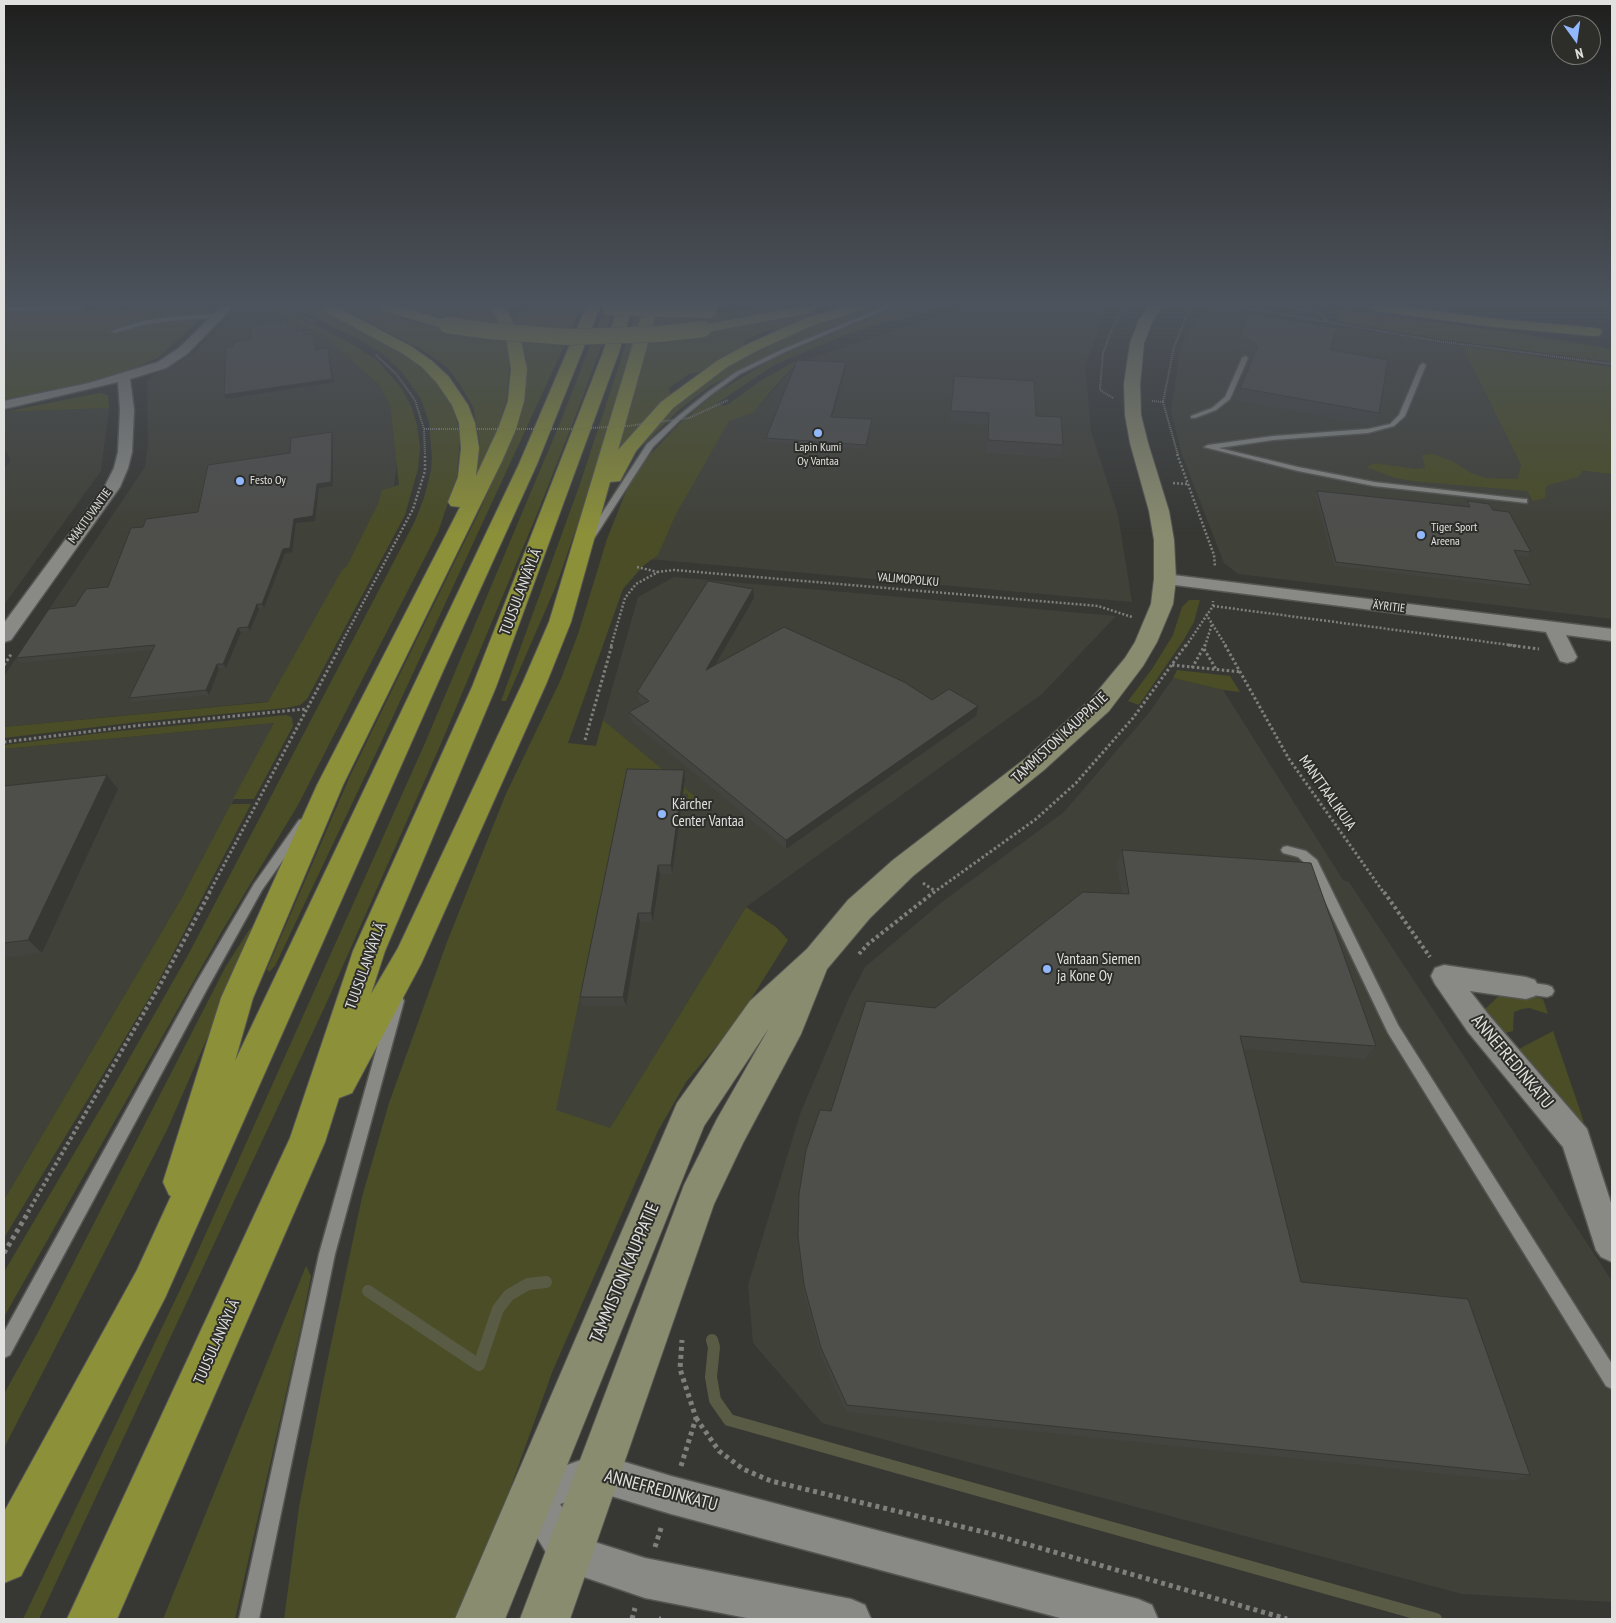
<!DOCTYPE html>
<html>
<head>
<meta charset="utf-8">
<style>
  body { margin:0 }
  #map { position:relative; width:1616px; height:1623px; overflow:hidden; background:#373834; font-family:"PT Sans Narrow",sans-serif }
  canvas { display:block }
  .frame { position:absolute; inset:0; border:5px solid #e1e1df; pointer-events:none }
  .north { position:absolute; left:1551px; top:15px; width:50px; height:50px; box-sizing:border-box; background:#2d2d2a; border:1px solid #757572; border-radius:50%; rotate:166deg; font-size:14px; font-weight:700; line-height:20px; text-align:center; color:#e1e1df }
  .north::after { content:''; display:block; margin:auto; width:18px; height:22px; background:#91b8fd; clip-path:polygon(50% 0,100% 100%,50% 72%,0 100%) }
</style>
</head>
<body>
<div id="map">
<canvas width="1616" height="1623"></canvas>
<div class="frame"></div>
<div class="north">N</div>
</div>
<script>
const c = document.querySelector('canvas').getContext('2d');
c.lineJoin = 'round';
function fillPath(path, color) { c.fillStyle = color; c.fill(path, 'evenodd'); }
const toPath = rows => new Path2D(rows.map(r => 'M' + r).join(''));
function stroke(path, color, width, dash) { c.strokeStyle = color; c.lineWidth = width; c.lineCap = dash ? 'butt' : 'round'; c.setLineDash(dash || []); c.stroke(path); }
function write(font, color, halo, rows, align = 'center') {
  c.font = font + ' "PT Sans Narrow",sans-serif'; c.lineWidth = 4; c.setLineDash([]); c.textBaseline = 'middle'; c.strokeStyle = halo; c.fillStyle = color; for (const [text, x, y, turn = 0] of rows) {
    c.save(); c.translate(x, y); c.rotate((+turn || 0) * Math.PI / 180); c.textAlign = isNaN(turn) ? turn : align; if (halo) c.strokeText(text, 0, 0); c.fillText(text, 0, 0); c.restore();
  }
}
fillPath(toPath([
  [240,307,262,307,322,334,379,385,390,405,397,461,392,504,283,700,4,727,4,676,145,467,148,445,147,381,150,377,192,355],
  [966,307,1093,307,1100,308,1106,312,1085,365,1091,431,1118,515,1132,602,626,557,718,416,754,412,799,362],
  [1213,307,1462,346,1521,465,1612,474,1612,619,1238,574,1224,563,1182,455,1171,412,1180,349,1196,319],
  [109,408,101,471,4,605,4,412],
  [674,577,1116,616,1042,694,746,907,610,1128,543,1116,574,823,638,597],
  [1173,678,1223,690,1343,880,1349,882,1612,1281,1612,1602,1462,1594,822,1423,753,1343,748,1285,800,1114,849,998,865,967,942,902,1064,812,1149,713],
  [275,723,181,899,4,1200,4,749]
]), '#404138');
fillPath(toPath([
  [262,307,279,307,349,342,377,360,402,389,411,406,417,425,420,448,418,469,405,515,307,699,300,705,286,708,138,722,4,738,4,727,268,702,342,570,347,566,378,504,382,490,399,485,390,405,379,385,322,334],
  [291,307,317,307,400,351,419,364,438,385,453,406,460,435,457,476,438,532,298,805,222,931,4,1317,4,1272,105,1101,188,955,415,521,424,498,431,471,432,457,429,422,421,399,415,390,401,371,383,354,360,340],
  [338,307,370,307,402,319,441,328,506,337,510,353,507,399,496,433,474,480,480,444,473,407,461,386,447,367,421,349],
  [400,307,490,307,503,328,458,322],
  [531,307,580,307,571,331,518,329,512,316,531,309],
  [605,307,615,307,579,407,537,514,440,746,326,1004,39,1619,23,1619,189,1271,425,743,560,423],
  [638,307,645,307,581,515,556,586,506,701,501,701,580,484],
  [773,307,803,307,721,321,652,329,657,313,725,312],
  [867,307,882,307,870,313,781,348,710,386,681,408,638,450,651,430,669,412,701,384,739,360,771,342,813,324],
  [897,307,919,307,901,317,845,335,774,365,716,404,726,406,760,381,803,357,776,385,754,412,729,421,676,514,658,555,643,566,623,589,568,743,596,746,603,720,710,809,688,807,688,794,660,793,626,776,556,1110,610,1128,746,907,776,927,788,940,736,1023,686,1082,658,1131,553,1370,480,1572,461,1619,284,1619,299,1507,327,1363,362,1197,389,1103,447,942,505,796,561,679,578,634,607,539,627,489,645,460,680,423,716,393,771,360],
  [156,308,212,308,158,358,125,371,84,383,4,399,4,311],
  [1336,309,1517,333,1612,349,1612,362,1441,339,1341,322,1332,312],
  [826,311,783,329,766,331,747,339,743,343,745,347,722,357,700,372,689,374,669,388,671,395,651,412,617,455,650,337,714,331],
  [521,338,567,340,378,749,275,966,269,972,267,969,350,776,479,512,510,442,524,394,526,377,527,361],
  [1462,346,1612,367,1612,474,1583,471,1578,477,1548,485,1545,490,1546,498,1533,501,1527,491,1412,481,1392,477,1366,467,1375,463,1415,469,1425,468,1422,455,1433,454,1452,461,1471,473,1485,478,1518,479,1521,465],
  [99,393,108,395,109,408,4,412],
  [1189,600,1200,600,1194,622,1183,641,1139,705,1128,701,1152,669,1173,635,1182,607],
  [1177,670,1230,676,1240,692,1223,690,1173,678],
  [286,715,292,717,293,726,254,799,233,799,274,723,4,749,4,745,109,732],
  [231,804,251,804,154,990,4,1238,4,1200,181,899],
  [251,927,249,942,167,1130,4,1448,4,1394,36,1336,226,966],
  [1500,995,1532,996,1543,999,1548,1014,1529,1008,1522,1009,1514,1012,1513,1031,1501,1034,1484,1010],
  [1553,1031,1584,1122,1578,1119,1515,1051],
  [306,1266,311,1276,301,1327,235,1619,163,1619]
]), '#4a4d25');
stroke(toPath([
  [368,1291,479,1365,498,1309,509,1295,528,1284,546,1282],
  [712,1340,714,1347,711,1377,715,1400,729,1420,1436,1619]
]), '#5a5b44', 12);
const lane = toPath([
  [884,307,891,307,787,351,740,374,712,394,681,419,653,447,593,540,587,540,586,538,647,444,677,417,708,392,736,372,783,349,884,307],
  [218,314,220,317,170,321,143,325,114,333,111,331,143,321,170,317,218,314],
  [1245,356,1248,358,1230,399,1216,410,1195,418,1191,418,1191,416,1212,408,1225,397,1242,358,1245,356],
  [1423,363,1426,365,1405,416,1394,426,1368,433,1273,440,1219,448,1298,467,1374,482,1524,499,1527,499,1527,503,1374,486,1298,471,1204,447,1208,445,1273,436,1368,429,1390,424,1399,415,1420,365,1423,363],
  [303,819,309,823,262,890,206,991,10,1355,4,1358,4,1332,196,983,254,884,299,820,303,819],
  [1287,846,1306,851,1317,860,1398,1025,1612,1364,1612,1389,1606,1386,1388,1033,1308,866,1298,857,1283,853,1281,850,1283,847,1287,846],
  [1526,982,1547,985,1552,987,1554,991,1552,995,1547,997,1526,994,1521,992,1519,988,1521,984,1526,982],
  [397,995,402,997,404,1001,335,1254,259,1619,239,1619,319,1254,390,1001,392,997,397,995]
]);
const street = toPath([
  [4,307,84,307,78,310,4,311,4,307],
  [221,307,233,307,187,354,166,368,130,379,134,410,132,452,128,468,120,487,11,640,4,642,4,623,105,486,114,468,118,452,120,410,118,382,4,409,4,401,89,383,158,362,179,348,221,307],
  [1165,574,1612,629,1612,641,1566,635,1577,657,1574,661,1567,663,1560,661,1546,632,1159,583,1156,579,1159,575,1165,574],
  [1444,965,1526,977,1535,980,1539,988,1535,996,1526,999,1470,991,1488,1014,1587,1129,1612,1206,1612,1262,1601,1257,1596,1250,1563,1147,1468,1032,1435,984,1431,976,1435,968,1444,965],
  [598,1454,671,1476,1138,1599,1152,1605,1158,1619,1064,1619,671,1514,598,1492,560,1504,582,1538,645,1558,851,1599,865,1605,871,1619,752,1619,645,1598,555,1567,519,1508,513,1495,519,1482,598,1454]
]);
const secondary = toPath([
  [1148,307,1162,307,1153,320,1144,343,1140,384,1141,415,1148,443,1169,511,1174,540,1176,579,1173,604,1157,642,1143,666,1109,711,1044,770,913,876,870,918,827,969,801,1034,743,1143,714,1204,570,1619,520,1619,684,1185,717,1119,769,1028,704,1126,505,1619,455,1619,677,1103,750,1001,807,949,848,900,893,860,1026,758,1091,699,1125,658,1135,642,1151,604,1154,579,1154,540,1149,511,1130,443,1125,415,1124,384,1130,343,1139,320,1148,307]
]);
const highway = toPath([
  [320,307,337,307,412,347,432,361,449,377,468,405,475,423,479,448,476,476,498,429,508,401,511,369,506,336,491,307,505,307,520,336,527,369,524,401,516,429,502,461,343,785,253,998,235,1061,519,464,586,307,600,307,537,464,444,669,165,1298,21,1576,4,1583,4,1512,137,1270,171,1196,169,1195,163,1182,221,998,317,785,460,507,451,506,448,502,458,477,461,448,459,423,452,405,437,383,422,367,402,353,322,310,320,307],
  [378,307,399,307,452,322,454,325,452,328,447,329,380,310,378,307],
  [618,307,632,307,619,352,496,687,385,951,371,994,398,948,523,682,549,622,644,307,658,307,618,450,661,402,717,361,748,344,806,318,843,307,864,307,862,310,816,324,758,350,727,367,673,408,636,451,620,481,610,482,571,622,547,682,421,964,352,1093,339,1098,325,1142,117,1619,67,1619,290,1138,353,951,472,687,603,352,618,307],
  [800,307,815,307,817,309,810,313,703,333,698,332,696,329,698,326,703,325,800,307],
  [1369,307,1405,307,1495,319,1595,328,1600,329,1602,332,1600,335,1595,336,1495,327,1376,311,1369,307]
]);
stroke(lane, '#555553', 3);
stroke(street, '#555553', 3);
stroke(secondary, '#555553', 2);
stroke(highway, '#555553', 2);
stroke(toPath([
  [284,307,316,323],
  [1240,307,1437,341,1612,364],
  [1289,307,1313,311,1325,317,1326,322],
  [895,320,934,307],
  [376,355,397,375,415,400,424,429,425,455],
  [1113,398,1100,390,1103,353,1112,329,1125,307],
  [1152,401,1163,402],
  [424,429,439,429],
  [1178,455,1163,402,1174,347,1190,307]
]), '#7f807d', 2, [1, 1]);
stroke(toPath([
  [1177,454,1214,555,1215,567],
  [1173,483,1187,484],
  [637,567,658,572],
  [1213,606,1518,646],
  [1206,614,1226,646],
  [340,646,413,509,425,471,425,454],
  [611,646,625,598,636,584,658,572,674,570,1098,606,1132,617],
  [1186,646,1213,606,1213,601],
  [1205,646,1212,624]
]), '#7f807d', 2.5, [2, 2]);
stroke(toPath([
  [1225,645,1289,759,1384,893],
  [1508,645,1539,649],
  [1204,649,1216,669],
  [4,665,12,653],
  [1172,665,1241,672],
  [1192,668,1205,645],
  [585,740,612,645],
  [4,742,134,726,306,709],
  [923,883,935,891],
  [209,893,341,645],
  [933,893,1036,819,1076,783,1133,718,1186,645]
]), '#7f807d', 3, [2.5, 2.5]);
stroke(toPath([
  [1384,892,1430,957],
  [859,954,868,944,934,892],
  [28,1212,160,985,210,892]
]), '#7f807d', 4, [3, 3]);
stroke(toPath([
  [4,1253,29,1211],
  [696,1418,719,1451,743,1469,771,1481,988,1533,1287,1619],
  [681,1466,696,1418,680,1369,682,1340],
  [655,1547,662,1525],
  [632,1619,635,1608],
  [659,1619,661,1619]
]), '#7f807d', 5, [4, 4]);
fillPath(lane, '#898a86');
fillPath(street, '#898a86');
fillPath(secondary, '#8a8c6f');
fillPath(highway, '#8c9039');
const highwayBridge = toPath([
  [610,307,709,310],
  [447,325,490,331,569,337,659,334,703,329]
]);
stroke(highwayBridge, '#555553', 17, []);
stroke(toPath([
  [439,429,571,429,628,426,689,418,728,400]
]), '#7f807d', 2, [1, 1]);
stroke(highwayBridge, '#8c9039', 16);
fillPath(toPath([
  [1240,334,1330,350,1379,413,1374,426,1236,400,1240,388,1253,357,1237,346],
  [846,362,846,366,832,417,872,419,866,449,766,442,766,438],
  [954,376,1036,416,1063,445,1060,458,986,453,987,425,950,423],
  [332,432,333,436,333,486,319,488,315,521,296,523,292,552,285,553,264,608,259,609,250,631,241,632,226,668,219,669,209,695,132,702,129,698,153,650,20,663,16,658,75,606,108,587,143,527,198,512,290,453],
  [1317,491,1465,507,1465,506,1467,501,1493,510,1531,552,1528,557,1516,555,1531,585,1528,589,1334,566,1315,495],
  [753,589,754,598,715,665,932,700,976,716,786,849,631,721,629,712,643,705,639,701,637,692],
  [684,770,685,779,672,874,660,874,653,922,640,922,626,1006,582,1006,580,997],
  [107,775,118,789,42,953,4,958,4,786],
  [1122,850,1376,1046,1365,1059,1243,1049,1301,1282,1530,1475,1512,1481,846,1412,821,1356,804,1294,798,1246,798,1236,831,1111,935,1008,1122,893,1116,864]
]), '#434340');
fillPath(toPath([
  [328,348,329,351,334,382,226,399,224,395],
  [846,362,846,366,831,421,831,417],
  [872,419,866,449,866,445],
  [332,432,333,436,333,486,319,488,315,521,296,523,292,552,285,553,264,608,262,604,294,519,317,484],
  [4,448,11,460,4,469],
  [753,589,754,598,707,679,706,670],
  [257,604,259,609,250,631,248,627],
  [238,628,241,632,226,668,223,664],
  [217,664,219,669,209,695,206,690],
  [978,706,976,716,786,849,786,840],
  [684,770,685,779,672,874,671,865],
  [107,775,118,789,42,953,28,940],
  [658,865,660,874,653,922,651,913],
  [638,913,640,922,626,1006,623,997]
]), '#373734');
const building = toPath([
  [1250,314,1337,328,1330,350,1388,360,1379,413,1240,388,1258,346,1240,334,1250,314],
  [287,321,288,327,295,326,296,332,303,330,304,335,313,334,315,350,328,348,332,379,224,395,226,347,234,346,234,342,251,340,251,326,287,321],
  [797,360,846,362,831,417,872,419,866,445,766,438,797,360],
  [954,376,1034,381,1036,416,1061,417,1063,445,988,440,989,413,951,411,954,376],
  [332,432,331,482,317,484,313,516,294,519,290,548,283,549,262,604,257,604,248,627,238,628,223,664,217,664,206,690,129,698,155,645,16,658,49,609,75,606,86,589,108,587,131,528,143,527,146,519,198,512,208,465,290,453,291,438,332,432],
  [1317,491,1470,507,1467,501,1489,504,1493,510,1509,512,1531,552,1514,550,1531,585,1336,562,1317,491],
  [708,581,753,589,706,670,784,627,904,682,932,700,949,689,978,706,786,840,629,712,649,701,637,692,708,581],
  [627,769,684,770,671,865,658,865,651,913,638,913,623,997,580,997,627,769],
  [107,775,28,940,4,943,4,786,107,775],
  [1122,850,1311,863,1376,1046,1240,1036,1301,1282,1468,1299,1530,1475,847,1405,821,1348,804,1285,798,1236,799,1194,806,1150,820,1110,831,1111,866,1001,935,1008,1083,892,1129,894,1122,850]
]);
fillPath(building, '#4e4e4b');
stroke(building, '#373734', 1);
const sky = c.createLinearGradient(0, 0, 0, 534);
sky.addColorStop(0, '#1e1f1d');
sky.addColorStop(0.57, '#4d535c');
sky.addColorStop(1, '#4d535c00');
c.fillStyle = sky;
c.fillRect(0, 0, 1616, 534);
for (const [x, y, r, color] of [
  [818,433,5,"#91b8fd"],
  [240,481,5,"#91b8fd"],
  [1421,535,5,"#91b8fd"],
  [662,814,5,"#91b8fd"],
  [1047,969,5,"#91b8fd"]
]) { const dot = new Path2D(); dot.arc(x, y, r, 0, 2 * Math.PI); c.fillStyle = color; c.fill(dot); stroke(dot, '#2d2d2a', 2); }
write('12px', '#e1e1df', '#2d2d2a', [
  ["Lapin Kumi",818,448,"center"],
  ["Oy Vantaa",818,462,"center"],
  ["Festo Oy",250,481],
  ["Tiger Sport",1431,528],
  ["Areena",1431,542]
], 'left');
write('12px', '#e1e1df', '#2d2d2a', [
  ["MÄKITUVANTIE",90,516,-54],
  ["VALIMOPOLKU",908,580,5],
  ["ÄYRITIE",1389,607,7]
]);
write('15px', '#e1e1df', '#2d2d2a', [
  ["TUUSULANVÄYLÄ",521,592,-69],
  ["TAMMISTON KAUPPATIE",1060,738,-43],
  ["MANTTAALIKUJA",1327,793,55],
  ["TUUSULANVÄYLÄ",366,966,-70],
  ["TUUSULANVÄYLÄ",217,1342,-66]
]);
write('15px', '#e1e1df', '#2d2d2a', [
  ["Kärcher",672,805],
  ["Center Vantaa",672,822],
  ["Vantaan Siemen",1057,960],
  ["ja Kone Oy",1057,977]
], 'left');
write('18px', '#e1e1df', '#2d2d2a', [
  ["ANNEFREDINKATU",1512,1062,50],
  ["TAMMISTON KAUPPATIE",625,1273,-67],
  ["ANNEFREDINKATU",661,1491,15]
]);
</script>
</body>
</html>
